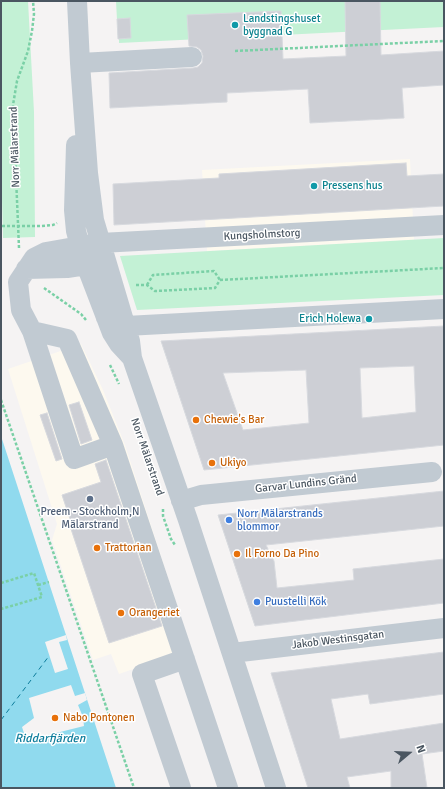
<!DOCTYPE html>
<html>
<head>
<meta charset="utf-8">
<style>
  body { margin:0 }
  #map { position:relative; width:445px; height:789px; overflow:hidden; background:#f5f3f3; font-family:Signika,sans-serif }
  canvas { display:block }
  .frame { position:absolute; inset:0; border:2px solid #4a5661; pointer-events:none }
  .north { position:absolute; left:389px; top:733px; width:40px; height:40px; -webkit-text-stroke:3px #fff; paint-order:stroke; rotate:71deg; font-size:11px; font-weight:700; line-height:16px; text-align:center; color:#4a5661 }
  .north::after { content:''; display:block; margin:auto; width:14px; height:18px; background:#4a5661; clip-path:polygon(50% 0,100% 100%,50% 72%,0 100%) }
</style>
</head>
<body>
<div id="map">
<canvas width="445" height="789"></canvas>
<div class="frame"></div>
<div class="north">N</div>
</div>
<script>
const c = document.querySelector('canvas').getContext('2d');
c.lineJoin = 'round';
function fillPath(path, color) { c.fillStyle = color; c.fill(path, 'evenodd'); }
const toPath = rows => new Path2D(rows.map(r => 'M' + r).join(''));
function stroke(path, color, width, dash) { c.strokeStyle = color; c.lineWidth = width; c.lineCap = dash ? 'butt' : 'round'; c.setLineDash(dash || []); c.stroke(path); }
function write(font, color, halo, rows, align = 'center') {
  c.font = font + ' Signika,sans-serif'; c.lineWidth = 3; c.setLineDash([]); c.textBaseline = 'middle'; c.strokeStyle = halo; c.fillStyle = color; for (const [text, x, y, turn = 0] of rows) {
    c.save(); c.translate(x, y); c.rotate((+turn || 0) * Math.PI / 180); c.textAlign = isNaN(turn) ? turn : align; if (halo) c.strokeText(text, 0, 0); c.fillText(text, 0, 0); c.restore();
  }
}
fillPath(toPath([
  [410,159,414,240,207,251,202,170],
  [81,344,103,390,125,445,191,649,119,674,111,654,93,660,52,540,57,524,8,369]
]), '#fdf9ef');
fillPath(toPath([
  [1,1,28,1,34,112,35,237,3,238,1,159],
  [116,1,444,1,444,27,119,43,119,39,118,39],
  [444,238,444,295,137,310,120,256]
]), '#c3f1d5');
fillPath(toPath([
  [1,436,66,635,116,788,1,788]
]), '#90daee');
fillPath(toPath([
  [66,635,67,640,59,642,68,669,55,673,45,642],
  [71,685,75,696,85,693,87,700,78,705,83,717,84,726,32,739,25,736,22,727,34,718,29,698]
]), '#f5f3f3');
stroke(toPath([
  [1,720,49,656]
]), '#0c7c9b', 1, [5, 4]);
const building = toPath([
  [345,1,380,1,381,55,444,51,444,85,402,88,404,118,310,123,308,89,227,93,227,102,110,108,109,73,193,68,198,67,202,63,203,56,201,50,197,47,189,46,187,15,281,11,283,59,346,56,345,1],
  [130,18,131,38,118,39,117,19,130,18],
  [406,163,407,176,444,174,444,206,114,225,113,184,219,178,219,174,406,163],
  [444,326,444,445,204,470,161,341,444,326],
  [414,366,416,412,362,418,360,368,414,366],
  [306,370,309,423,243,430,223,373,306,370],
  [79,402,92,440,81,444,69,405,79,402],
  [47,413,62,459,56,461,40,415,47,413],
  [106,460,162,626,109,643,70,526,72,525,62,495,101,482,95,464,106,460],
  [444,491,444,526,266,545,274,561,277,588,354,580,353,569,444,559,444,603,255,626,218,515,444,491],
  [444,652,444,694,370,704,368,694,331,699,340,739,444,723,444,751,422,754,427,788,391,788,391,771,347,777,350,788,308,788,271,673,444,652]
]);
fillPath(building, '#cdcfd5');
stroke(building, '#d7d9de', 1);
stroke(toPath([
  [235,51,444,41],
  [2,226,42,226,53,225,57,223],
  [19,248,13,105,17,81,28,51,32,31,34,14,33,1],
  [220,280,444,268],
  [136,285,147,285,155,291,215,288,220,280],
  [147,285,153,275,214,271,220,280],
  [44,288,81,314,86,320],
  [110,365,119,384],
  [1,400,134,788],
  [163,509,163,516,171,539,175,545],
  [1,583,34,573,42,597,1,609],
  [38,585,49,582]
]), '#7ad0a6', 2.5, [3, 2]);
stroke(toPath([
  [77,1,80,63,88,173,94,220,130,341,132,358,188,520,276,788],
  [80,63,192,57],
  [76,145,74,210,76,231,80,246,86,265,112,333,119,344,132,358],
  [26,269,67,268,86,265,95,258],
  [106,318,117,324,126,326,444,309],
  [32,331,74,459,113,445],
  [181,501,201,495,432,472],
  [232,653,444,628],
  [181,788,142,674,185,659],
  [228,788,113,445,67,339,32,331,21,310,18,282,34,258,46,252,80,246,100,243,444,225]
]), '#c1cad2', 20);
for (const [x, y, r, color] of [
  [235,25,4,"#0f9aa8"],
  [314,186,4,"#0f9aa8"],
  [369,319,4,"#0f9aa8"],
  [196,420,4,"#e8710a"],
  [212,463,4,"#e8710a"],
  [90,499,4,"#5c6f8a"],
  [229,520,4,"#3f7fe0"],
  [97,548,4,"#e8710a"],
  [237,554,4,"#e8710a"],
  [257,602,4,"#3f7fe0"],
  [121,613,4,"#e8710a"],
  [55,718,4,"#e8710a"]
]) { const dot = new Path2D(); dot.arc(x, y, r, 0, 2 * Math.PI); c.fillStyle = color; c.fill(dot); stroke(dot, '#fff', 1.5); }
write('11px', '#0d838f', '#fff', [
  ["Landstingshuset",243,19],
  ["byggnad G",243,32],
  ["Pressens hus",322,186],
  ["Erich Holewa",361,319,"right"]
], 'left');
write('11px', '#4a5661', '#fff', [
  ["Norr Mälarstrand",15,147,-92],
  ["Kungsholmstorg",262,235,-3],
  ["Norr Mälarstrand",147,457,71],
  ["Garvar Lundins Gränd",306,484,-6],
  ["Jakob Westinsgatan",338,640,-7]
]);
write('11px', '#c56008', '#fff', [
  ["Chewie's Bar",204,420],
  ["Ukiyo",220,463],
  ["Trattorian",105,548],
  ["Il Forno Da Pino",245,554],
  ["Orangeriet",129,613],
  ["Nabo Pontonen",63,718]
], 'left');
write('11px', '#4e5e75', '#fff', [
  ["Preem - Stockholm,N",90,512],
  ["Mälarstrand",90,525]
]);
write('11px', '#366cbe', '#fff', [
  ["Norr Mälarstrands",237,514],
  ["blommor",237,527],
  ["Puustelli Kök",265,602]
], 'left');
write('italic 12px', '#0c7c9b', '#fff', [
  ["Riddarfjärden",50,739]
]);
</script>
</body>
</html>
